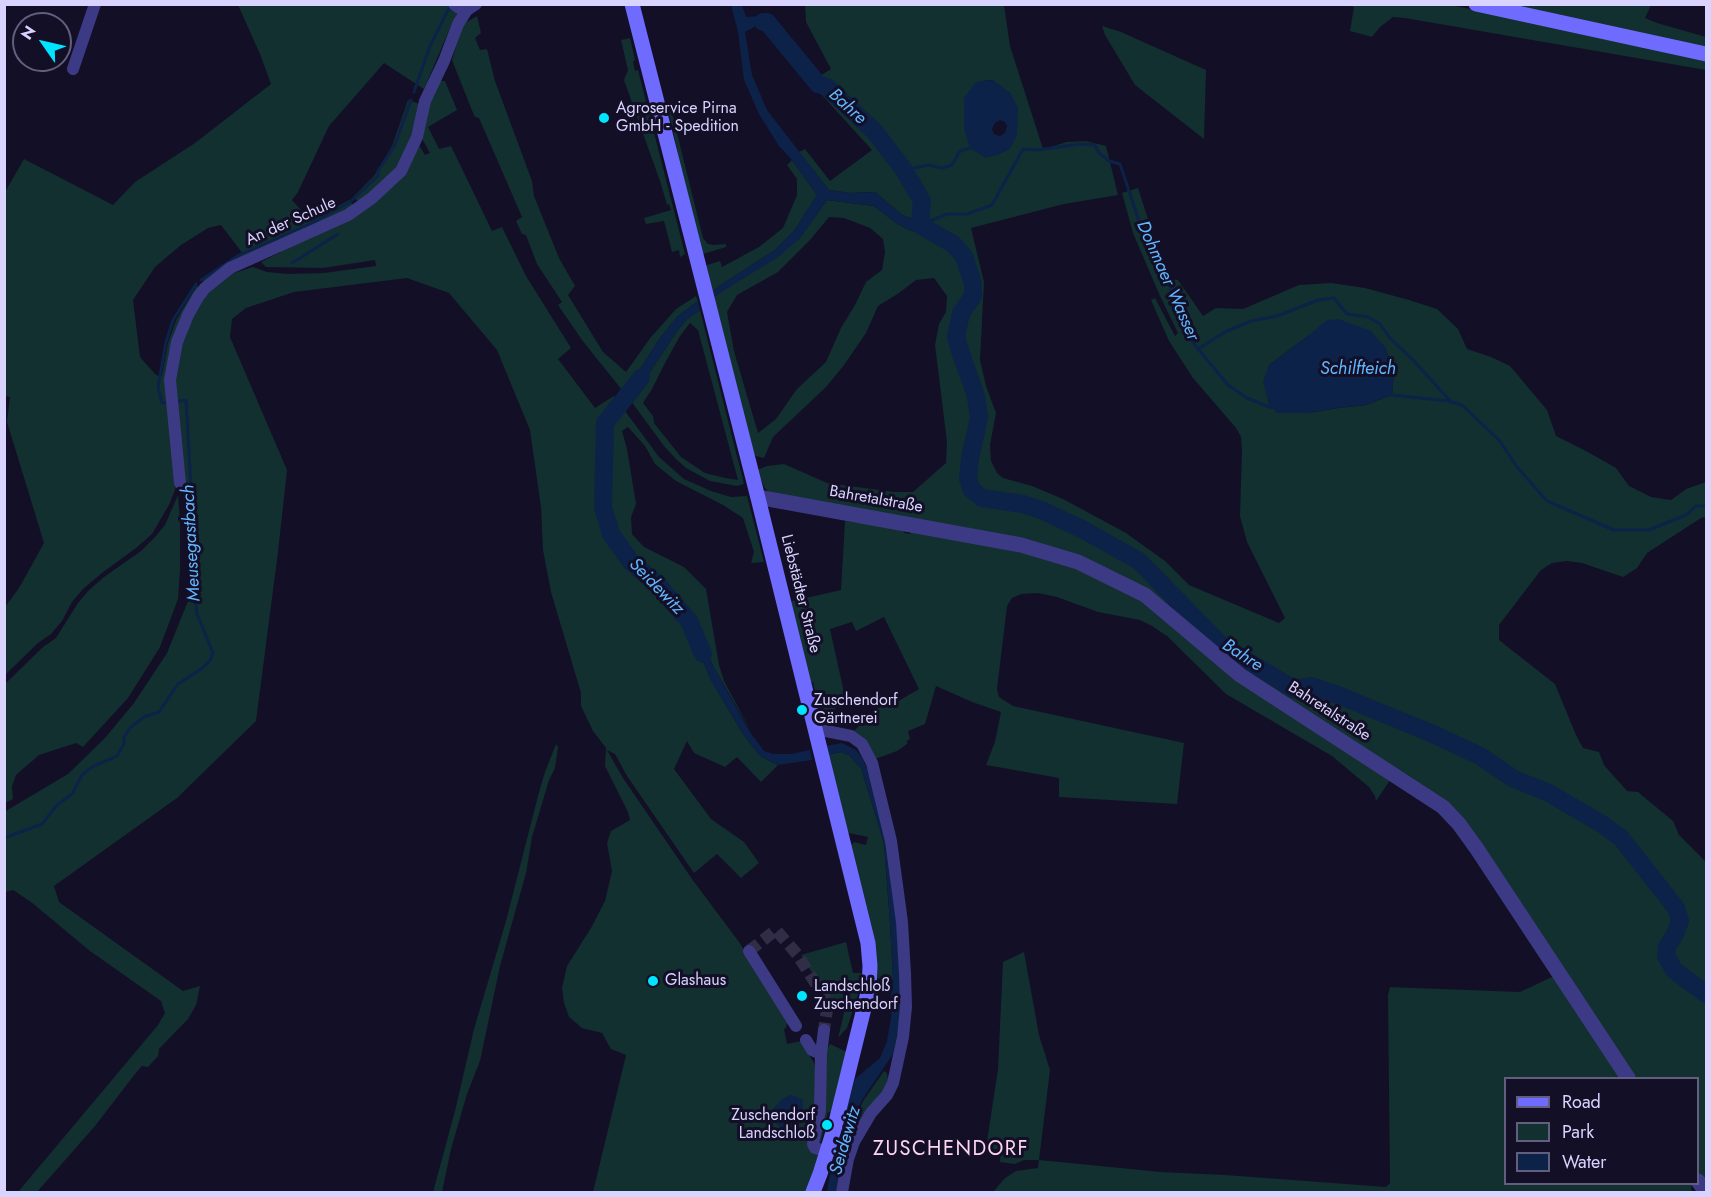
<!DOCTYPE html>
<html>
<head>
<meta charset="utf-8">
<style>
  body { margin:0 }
  #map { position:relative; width:1711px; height:1197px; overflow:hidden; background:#130f26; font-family:Jost,sans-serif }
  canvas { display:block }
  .frame { position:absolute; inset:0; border:6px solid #d9d4ff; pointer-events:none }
  .legend { position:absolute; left:1504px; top:1077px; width:195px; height:108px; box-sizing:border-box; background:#130f26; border:2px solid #625e7d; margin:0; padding:8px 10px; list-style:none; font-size:18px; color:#d9d4ff }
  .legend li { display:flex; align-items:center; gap:12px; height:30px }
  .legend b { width:30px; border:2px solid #625e7d }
  .north { position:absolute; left:12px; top:12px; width:60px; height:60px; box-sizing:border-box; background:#130f26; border:2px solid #625e7d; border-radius:50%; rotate:304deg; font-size:16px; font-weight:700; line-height:24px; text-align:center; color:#d9d4ff }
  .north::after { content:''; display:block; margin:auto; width:21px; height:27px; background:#00e5ff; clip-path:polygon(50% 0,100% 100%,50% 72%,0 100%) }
</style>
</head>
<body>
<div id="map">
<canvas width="1711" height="1197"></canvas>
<div class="frame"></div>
<ul class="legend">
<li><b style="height:8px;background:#6f6bff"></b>Road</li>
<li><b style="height:16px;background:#12302f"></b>Park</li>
<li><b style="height:16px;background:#0c2248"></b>Water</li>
</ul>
<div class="north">N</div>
</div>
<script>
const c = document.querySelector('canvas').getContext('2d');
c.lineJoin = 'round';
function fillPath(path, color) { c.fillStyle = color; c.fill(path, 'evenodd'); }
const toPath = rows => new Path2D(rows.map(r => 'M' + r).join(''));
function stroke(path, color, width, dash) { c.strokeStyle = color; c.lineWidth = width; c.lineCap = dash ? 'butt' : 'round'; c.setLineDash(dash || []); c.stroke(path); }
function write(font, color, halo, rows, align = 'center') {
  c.font = font + ' Jost,sans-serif'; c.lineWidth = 6; c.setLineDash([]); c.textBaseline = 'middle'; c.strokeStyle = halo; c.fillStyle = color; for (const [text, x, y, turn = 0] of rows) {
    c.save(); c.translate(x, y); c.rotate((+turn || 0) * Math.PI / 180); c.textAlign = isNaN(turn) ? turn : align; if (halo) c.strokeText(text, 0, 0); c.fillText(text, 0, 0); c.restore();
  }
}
fillPath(toPath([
  [238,5,449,5,458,16,453,21,424,89,384,63,329,126,298,192,292,200,311,221,349,200,354,206,205,282,202,280,243,254,221,225,208,228,181,245,155,267,133,300,140,357,156,375,162,376,168,343,176,320,197,285,199,288,175,341,177,484,170,503,152,534,136,548,102,573,83,589,72,602,62,621,51,634,38,643,5,675,5,607,19,588,44,543,7,422,10,397,5,396,5,192,24,159,113,205,135,182,195,143,271,84,260,54],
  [805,5,1004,5,1010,46,1043,149,1067,142,1086,141,1106,146,1118,195,1064,204,971,228,984,282,980,360,986,386,996,413,990,445,991,461,997,473,1003,478,1032,486,1063,499,1126,533,1165,561,1189,585,1279,623,1285,618,1247,542,1240,516,1242,450,1241,437,1236,428,1193,378,1169,341,1151,300,1155,298,1175,336,1178,333,1160,296,1133,233,1122,193,1138,188,1154,238,1171,279,1178,280,1203,316,1216,308,1243,309,1299,285,1331,283,1365,288,1409,300,1437,309,1458,329,1467,349,1491,357,1510,366,1547,410,1556,436,1586,451,1616,468,1629,486,1651,497,1671,500,1686,489,1706,482,1706,517,1701,518,1647,553,1637,568,1623,577,1582,563,1567,561,1552,563,1541,570,1499,625,1499,640,1555,684,1576,735,1583,748,1599,752,1604,765,1627,791,1638,792,1673,821,1679,835,1706,862,1706,1186,1698,1174,1698,1078,1634,1078,1465,822,1245,671,1173,608,1148,589,1112,571,769,492,764,487,757,470,767,466,784,464,827,483,894,492,913,492,946,463,947,442,935,345,939,324,946,312,947,296,934,278,916,280,899,293,878,306,866,333,844,365,826,387,773,437,764,458,756,456,752,453,712,298,799,239,827,200,874,206,896,223,909,230,922,233,947,249,954,237,932,225,902,215,875,192,850,193,829,190,799,152,805,149,830,181,872,150,810,82,831,69,806,22],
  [992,80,1011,94,1010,149,964,129,964,98,983,81],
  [829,217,844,218,870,228,883,239,885,252,882,270,866,282,855,305,841,328,826,362,797,389,776,419,758,433,734,351,727,312,737,295,778,272,810,240],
  [1309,335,1385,347,1394,373,1392,395,1366,405,1338,408,1309,413,1278,413,1269,404,1267,393,1269,365],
  [1347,5,1450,5,1613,38,1706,59,1706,70,1405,18,1393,17,1380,27,1372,37,1350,31,1354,7],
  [1505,5,1651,5,1645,18,1657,23,1706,37,1706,47],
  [477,16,481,33,475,38,480,50,487,49,495,81,532,181,534,196,559,258,575,286,568,295,603,352,626,372,651,337,676,309,696,296,698,301,678,316,660,338,635,377,622,390,582,340,558,305,562,302,537,264,526,235,522,234,516,221,522,217,479,118,475,117,471,108,452,60,462,27,465,23],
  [1102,26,1121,32,1206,70,1204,139,1135,85,1105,35],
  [630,38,635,60,633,62,635,71,638,70,685,254,680,257,679,250,672,252,664,221,646,224,644,218,671,210,669,204,667,205,661,184,624,80,628,70,621,40],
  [439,81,445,81,457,110,428,127,439,149,451,146,492,231,502,227,526,276,571,348,558,359,595,408,614,396,659,457,684,479,711,491,731,497,747,496,764,562,751,563,754,552,743,518,723,505,676,481,655,464,645,446,628,427,622,431,627,449,636,504,631,517,632,534,644,547,684,567,706,589,719,665,724,681,753,735,713,666,698,631,691,633,711,680,743,734,760,756,778,765,761,782,737,757,725,767,694,753,687,741,674,769,711,819,744,842,759,863,741,878,717,854,694,873,627,776,615,754,607,750,623,778,692,879,739,942,788,1020,786,1028,784,1029,787,1044,801,1041,814,1063,817,1077,818,1110,809,1144,821,1154,807,1192,593,1192,626,1055,611,1049,602,1033,582,1028,569,1017,564,1003,562,988,567,966,591,928,605,901,612,871,607,843,611,831,630,820,628,812,605,766,606,748,593,731,581,706,581,693,551,592,543,550,541,507,530,430,497,350,449,293,407,278,294,292,246,308,232,319,230,337,287,470,278,552,256,721,177,798,54,886,59,902,183,991,200,986,196,1005,188,1019,159,1049,158,1056,148,1067,142,1066,135,1074,95,1126,37,1192,18,1192,158,1025,165,1013,161,1001,90,951,31,902,13,890,5,892,4,812,68,774,105,738,134,703,167,653,188,601,187,522,173,403,180,341,202,296,231,274,253,267,267,272,288,274,324,273,376,266,375,260,323,268,266,267,261,262,281,252,282,248,350,216,419,145,425,155,430,153,420,135,429,103],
  [408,100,420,104,404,161,360,203,353,197,374,176,392,146],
  [668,109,671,109,703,238,708,244,714,245,726,244,726,247,703,254,675,155,678,153],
  [792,160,817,195,794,231,775,250,710,292,704,269,707,265,720,261,722,267,759,247,783,228,797,195,797,179,787,165],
  [700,310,744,484,737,486,710,481,686,468,676,459,664,446,631,401,677,331,687,319],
  [690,323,698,330,738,480,725,478,705,473,681,457,654,423,653,416,643,403,652,389,665,363,680,336],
  [178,495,180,521,180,570,178,599,160,647,128,698,83,747,76,743,39,755,16,775,12,786,13,799,5,803,5,684,43,647,56,638,78,603,88,591,104,577,141,551,156,536,165,525],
  [845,521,903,528,904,533,910,534,911,529,996,545,1076,569,1142,601,1390,780,1376,801,1375,796,1369,787,1332,756,1226,694,1167,636,1152,626,1140,620,1098,612,1057,597,1038,593,1021,594,1012,598,1007,606,997,689,999,697,1013,706,1184,743,1177,804,1059,797,1059,778,986,765,995,742,1001,712,972,702,936,686,925,724,908,731,910,739,907,741,907,744,897,751,875,759,853,732,888,697,891,695,895,703,919,689,884,617,856,631,852,622,830,629,845,697,828,717,822,722,813,682,809,683,788,602,841,590],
  [556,744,558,747,555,768,549,780,532,837,526,873,500,966,480,1061,467,1094,451,1149,442,1192,433,1192,455,1111,474,1029,506,921,539,792,545,772],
  [842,752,849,755,861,768,884,843,890,923,893,980,876,978,849,848,854,842,866,845,868,837,849,833,845,831,827,755],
  [846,942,853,973,861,973,861,985,847,1028,838,1038,844,1013,843,1010,844,1003,837,1002,831,1012,830,1002,801,955],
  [1024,952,1039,1035,1050,1070,1039,1160,1161,1172,1225,1175,1386,1187,1390,1183,1388,995,1390,987,1520,992,1554,976,1622,1078,1506,1078,1506,1184,1692,1184,1691,1189,1693,1192,993,1192,1005,1178,1016,1171,1038,1168,1039,1160,1024,1160,1015,1164,1000,1162,1001,1150,986,1148,998,1069,1003,962],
  [830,1044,847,1052,832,1113,828,1112,821,1141,819,1144,827,1049],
  [884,1071,887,1073,889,1087,850,1138,856,1117,863,1101]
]), '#12302f');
fillPath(toPath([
  [731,5,742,5,746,17,759,16,770,19,782,35,776,39,765,25,756,26,745,32,752,75,767,110,829,190,850,193,875,192,902,215,932,225,954,237,947,250,922,233,909,230,896,223,874,206,827,200,799,239,778,257,712,298,710,292,775,250,794,231,817,195,792,160,779,146,759,114,744,80,738,32],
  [993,80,1011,94,1018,108,1017,135,1010,149,1000,154,986,158,970,148,964,129,964,98,976,82],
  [1000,120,1005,122,1007,126,1005,133,1000,136,994,134,992,129,995,123],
  [698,301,700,310,687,319,677,331,631,401,622,390,635,377,660,338,678,316],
  [1338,319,1371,331,1385,347,1394,373,1392,395,1366,405,1338,408,1309,413,1278,413,1269,404,1263,381,1269,365,1309,335,1327,320],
  [698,631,713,666,750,732,764,751,773,754,791,754,810,750,812,760,778,765,760,756,743,734,711,680,691,632],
  [842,743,856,750,863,759,871,778,887,844,895,898,902,1012,893,1054,862,1100,855,1116,836,1192,827,1192,832,1162,855,1079,880,1058,887,1041,891,1017,892,1003,890,1001,893,980,890,923,884,843,861,768,849,755,842,752,827,755,825,746],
  [790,1095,795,1096,803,1100,803,1108,795,1124,789,1129,783,1129,775,1123,773,1116,774,1108,782,1099]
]), '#0c2248');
stroke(toPath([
  [414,92,430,46,450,6],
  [904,170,929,165,942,168,952,165,960,151,970,148],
  [923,224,947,214,967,214,992,205,1023,149,1037,150,1081,144,1095,145,1099,153,1109,161,1120,164,1141,227,1167,276,1179,316,1187,334,1198,349,1225,332,1251,321,1277,316,1318,300,1334,298,1347,314,1368,317,1380,324,1390,338,1414,361,1451,402,1462,405,1500,441,1517,467,1547,501,1614,530,1649,530,1686,515,1696,506,1706,506],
  [292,263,338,234],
  [201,280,239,255,310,224,350,202,378,176,378,171,395,145,411,100],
  [1198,349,1228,385,1247,398,1272,408,1276,407],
  [1390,395,1449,401],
  [168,403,162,403,158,387,166,342,173,320,196,284],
  [4,838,42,824,57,805,72,794,82,775,92,767,117,756,124,744,124,737,130,728,144,717,159,712,178,684,201,669,210,661,213,653,197,614,193,582,193,522,186,400,174,402]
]), '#0c2248', 3);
stroke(toPath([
  [763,22,767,22,818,84,827,87,875,132,904,170,922,201,920,225,953,244,964,256,973,284,973,296,961,313,956,337,961,354,976,396,979,418,970,458,968,479,972,490,982,498,1023,504,1041,510,1082,529,1139,561,1222,646,1294,689,1311,686,1338,695,1433,734,1480,756,1514,779,1547,792,1602,824,1621,838,1676,908,1680,921,1675,934,1667,947,1666,956,1674,970,1706,994],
  [641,378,605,423,603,507,611,534,631,562,659,586,689,621,703,654]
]), '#0c2248', 18);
stroke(toPath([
  [749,951,776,930,797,954,828,1003,824,1030]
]), '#312d47', 12, [12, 6]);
stroke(toPath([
  [454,4,459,8,467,10],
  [73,69,95,4],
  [180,483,170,380,177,342,188,315,198,297,205,288,230,268,348,215,372,198,401,171,417,137,425,101,444,61,458,24,467,10,476,4],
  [816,731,826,731,851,736,862,744,872,763,891,841,902,922,905,974,906,1007,903,1037,893,1083,887,1095,871,1113,854,1142,848,1159,842,1192],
  [749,951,796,1026],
  [806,1040,812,1050,821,1054,820,1110,813,1144,815,1148,827,1151],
  [821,1054,824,1030]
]), '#3d3a85', 12);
stroke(toPath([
  [758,498,763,498,1021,545,1078,562,1145,595,1240,675,1443,807,1459,824,1477,849,1628,1078],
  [1698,1181,1706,1192]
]), '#3d3a85', 15);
stroke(toPath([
  [632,4,758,498,868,943,870,966,869,988,835,1126,820,1174,813,1192],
  [1476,4,1706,54]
]), '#6f6bff', 15);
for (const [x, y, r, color] of [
  [604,118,6,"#00e5ff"],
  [802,710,6,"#00e5ff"],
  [653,981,6,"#00e5ff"],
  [802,996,6,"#00e5ff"],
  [827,1125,6,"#00e5ff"]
]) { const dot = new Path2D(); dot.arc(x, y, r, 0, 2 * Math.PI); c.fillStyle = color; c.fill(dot); stroke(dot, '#130f26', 2); }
write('16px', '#d9d4ff', '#130f26', [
  ["Agroservice Pirna",616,109],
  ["GmbH - Spedition",616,127],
  ["Zuschendorf",814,701],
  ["Gärtnerei",814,719],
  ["Glashaus",665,981],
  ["Landschloß",814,987],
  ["Zuschendorf",814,1005],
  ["Zuschendorf",815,1116,"right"],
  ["Landschloß",815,1134,"right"]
], 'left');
write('16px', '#d9d4ff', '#130f26', [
  ["An der Schule",291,222,-24],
  ["Bahretalstraße",876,500,10],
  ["Liebstädter Straße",800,594,76],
  ["Bahretalstraße",1329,712,33]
]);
write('italic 18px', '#62b6ff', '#130f26', [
  ["Bahre",847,107,42],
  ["Dohmaer Wasser",1167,281,66],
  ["Schilfteich",1358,370],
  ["Meusegastbach",192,543,-93],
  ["Seidewitz",656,587,46],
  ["Bahre",1242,656,33],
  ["Seidewitz",846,1141,-74]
]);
c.letterSpacing = '1.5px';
write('20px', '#ffd6f0', '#130f26', [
  ["ZUSCHENDORF",951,1150]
]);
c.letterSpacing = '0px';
</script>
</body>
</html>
